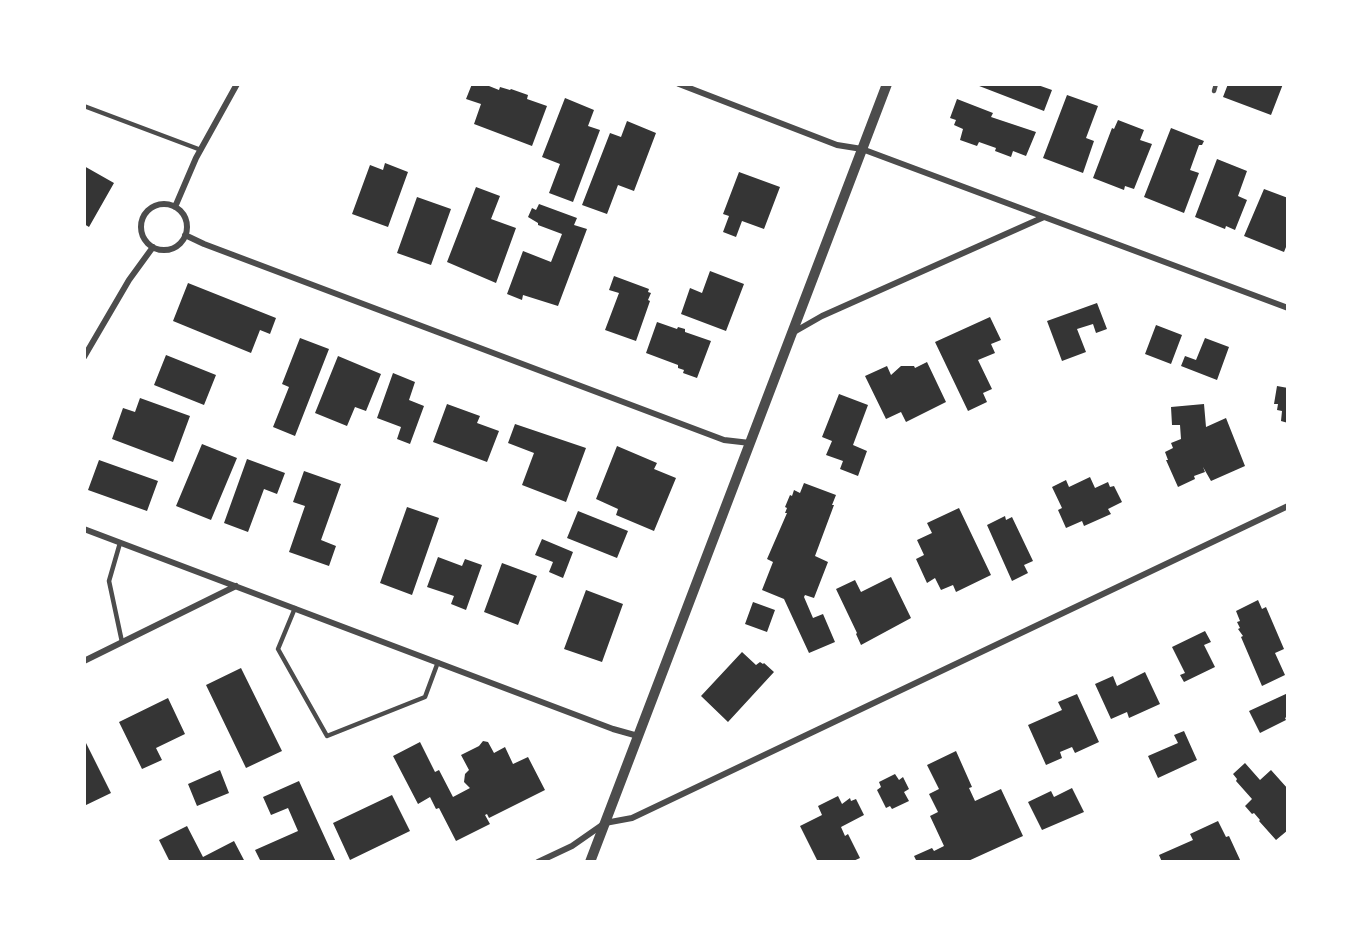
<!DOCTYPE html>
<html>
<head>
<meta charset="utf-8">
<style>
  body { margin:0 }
  #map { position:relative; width:1372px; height:946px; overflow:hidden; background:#fff; font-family:"Source Serif 4",serif }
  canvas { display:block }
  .frame { position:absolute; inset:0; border:86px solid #fff; pointer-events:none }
</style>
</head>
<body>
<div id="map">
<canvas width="1372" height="946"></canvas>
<div class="frame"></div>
</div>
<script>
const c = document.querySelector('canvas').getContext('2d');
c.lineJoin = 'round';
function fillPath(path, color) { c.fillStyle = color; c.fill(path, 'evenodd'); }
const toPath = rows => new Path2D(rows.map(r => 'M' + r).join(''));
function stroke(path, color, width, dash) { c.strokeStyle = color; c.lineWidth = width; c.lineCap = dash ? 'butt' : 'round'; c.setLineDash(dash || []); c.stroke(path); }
fillPath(toPath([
  [472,84,484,84,499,90,500,87,510,90,511,89,528,95,527,99,547,106,532,146,474,124,481,104,466,99],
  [974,84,1035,84,1052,90,1044,111],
  [1228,84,1283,84,1271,115,1223,97],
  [1067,95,1098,106,1086,138,1094,141,1083,173,1043,158],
  [565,98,594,110,588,126,600,130,573,202,549,193,560,164,542,157],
  [957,99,993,113,991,117,1036,132,1026,156,1013,151,1011,157,995,151,996,148,979,142,977,146,960,140,963,129,954,125,956,120,950,118],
  [1118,120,1144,130,1140,140,1152,144,1134,189,1125,186,1124,190,1093,178,1112,128,1114,129],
  [627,121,656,133,634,191,618,185,607,214,582,205,610,133,621,137],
  [1171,128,1204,141,1202,145,1199,145,1190,170,1199,173,1184,213,1144,197],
  [1217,159,1247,171,1238,196,1247,200,1235,230,1226,226,1225,229,1195,217],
  [385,163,408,172,388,227,352,214,370,165,383,170],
  [84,166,114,183,89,227,84,224],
  [739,172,780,187,764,229,742,221,736,237,723,232,729,216,723,214],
  [476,187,500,196,491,219,516,228,496,283,447,262],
  [1264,189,1288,198,1288,242,1284,252,1244,236],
  [417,197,451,209,431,265,397,253],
  [539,204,577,218,574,225,587,229,558,306,523,295,522,300,507,294,523,251,551,262,562,234,538,225,538,223,528,217,532,208,536,210],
  [710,271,744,284,726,331,681,314,690,288,702,293],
  [614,276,649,289,648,292,651,293,648,300,650,301,636,341,605,330,619,293,609,290],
  [188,283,276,318,270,334,260,330,251,353,173,321],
  [1097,303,1107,329,1096,333,1093,324,1077,329,1086,352,1062,361,1047,321],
  [990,317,1001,340,991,344,995,353,978,360,992,389,983,393,987,402,968,411,935,342],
  [657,322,677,329,678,327,685,329,685,332,711,341,697,378,683,373,684,370,678,368,678,365,646,353],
  [1156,325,1182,335,1171,364,1145,354],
  [300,338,329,349,295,436,273,427,289,387,282,384],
  [1205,338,1229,347,1217,380,1181,366,1185,356,1196,360],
  [166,355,216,375,204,405,154,385],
  [338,356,381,374,366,411,355,407,347,426,315,413],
  [927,362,946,402,906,422,901,412,886,419,865,376,887,366,891,375,901,366,914,366,915,368],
  [393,373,415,382,409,400,424,406,410,444,397,439,401,427,377,418],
  [1277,386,1288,388,1288,423,1281,421,1282,411,1277,410,1278,404,1274,404],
  [839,394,868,405,853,445,867,451,858,476,840,469,843,461,826,455,832,441,822,437],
  [140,398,190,416,173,462,112,439,123,408,135,412],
  [447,404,480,416,477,423,499,431,487,462,433,442],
  [1204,404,1206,427,1226,418,1245,466,1211,481,1203,467,1205,472,1194,476,1195,479,1178,487,1166,460,1168,460,1165,452,1173,448,1171,443,1181,439,1180,425,1172,425,1171,407],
  [515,424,586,448,566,502,522,485,534,453,508,443],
  [202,444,237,458,211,520,176,506],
  [617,446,657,463,654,469,676,478,654,531,616,515,618,509,596,499],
  [247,459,285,473,277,494,264,489,248,532,224,523],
  [99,460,158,481,147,511,88,490],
  [304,471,341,484,321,540,336,546,329,566,289,552,305,506,293,502],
  [1090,477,1095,488,1108,482,1110,487,1114,486,1122,502,1108,509,1111,514,1084,526,1082,521,1066,528,1058,510,1062,508,1052,487,1066,480,1069,487],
  [804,483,836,495,832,505,834,505,815,556,828,562,814,598,805,595,804,597,813,618,823,614,835,642,809,653,784,599,762,590,773,562,767,559,787,513,785,513,787,508,785,507,790,495,792,496,794,490,800,493],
  [407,507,439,518,412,595,380,583],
  [959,508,991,575,956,592,953,585,941,590,935,578,927,583,916,559,924,555,917,540,932,533,927,523],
  [578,511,628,531,617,558,567,538],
  [1005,516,1006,520,1012,517,1033,561,1024,565,1028,573,1012,581,987,525],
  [542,539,573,552,563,578,549,572,553,562,535,555],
  [438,557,462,566,465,559,482,565,466,610,451,604,454,596,427,587],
  [502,563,537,576,518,625,484,612],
  [891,577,911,618,861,645,856,634,857,633,836,589,855,580,861,592],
  [586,590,623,604,602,662,564,649],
  [1258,600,1262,609,1266,607,1284,649,1275,653,1285,675,1262,686,1241,637,1243,636,1238,629,1240,628,1237,622,1240,621,1236,611],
  [753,602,775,610,767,632,745,624],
  [1205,631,1211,642,1204,645,1215,667,1184,682,1180,675,1185,673,1172,647],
  [742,652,756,665,760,662,763,664,764,663,774,672,728,722,701,696],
  [241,668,282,751,246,768,206,685],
  [1145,672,1160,704,1129,718,1127,712,1111,719,1095,684,1113,676,1117,686],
  [1288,693,1288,716,1285,718,1286,720,1260,733,1249,711],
  [1077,694,1099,742,1075,753,1072,747,1060,752,1062,758,1046,765,1028,725,1062,710,1058,702],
  [168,698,185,734,156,748,162,760,142,769,119,722],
  [1184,731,1197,760,1158,778,1148,756,1178,743,1174,735],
  [84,739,111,793,84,806],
  [483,741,488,742,494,753,505,747,513,764,528,757,545,790,489,818,487,814,485,815,490,824,456,841,439,808,436,809,430,797,418,804,393,756,420,742,435,772,439,770,453,797,470,788,464,782,465,774,469,770,461,755,479,746],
  [956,751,972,787,969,788,975,801,1001,789,1023,836,966,862,917,862,914,856,932,848,934,851,944,846,930,816,938,812,929,794,939,789,927,765],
  [1245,763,1260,780,1271,770,1288,789,1286,796,1288,798,1288,830,1276,840,1259,821,1260,820,1254,813,1252,814,1245,806,1252,799,1236,781,1237,779,1233,774],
  [220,770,229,793,197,806,188,784],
  [895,774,899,780,903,777,909,789,904,792,909,801,892,809,890,806,886,808,877,790,881,787,879,782],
  [299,781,336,862,261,862,255,850,298,831,288,808,271,815,263,797],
  [1072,788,1084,812,1042,830,1028,802,1051,791,1054,797],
  [392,795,410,831,350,860,333,823],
  [838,796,842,804,850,798,851,801,856,799,864,815,841,827,845,836,848,834,860,858,851,862,818,862,800,826,822,815,818,806],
  [1218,821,1226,837,1229,836,1241,862,1162,862,1159,855,1193,840,1190,834],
  [187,826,203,857,234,841,245,862,170,862,159,840]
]), '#353535');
stroke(toPath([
  [1214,91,1216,84],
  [84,106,201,150],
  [120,543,109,581,122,642],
  [295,608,278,649,327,736,425,697,438,662]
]), '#4c4c4c', 4.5);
stroke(toPath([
  [679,84,837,145,862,149,1288,308],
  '141 227a23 23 0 1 1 46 0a23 23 0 1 1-46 0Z',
  [175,207,196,158,237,84],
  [185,235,204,244,724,440,750,443],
  [794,332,822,316,1044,217],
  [84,357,129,280,153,247],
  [84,529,613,729,638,736],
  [84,661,236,586],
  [538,862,572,846,605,823,632,818,1288,506]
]), '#4c4c4c', 6);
stroke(toPath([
  [590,862,887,84]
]), '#4c4c4c', 10);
</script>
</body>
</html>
